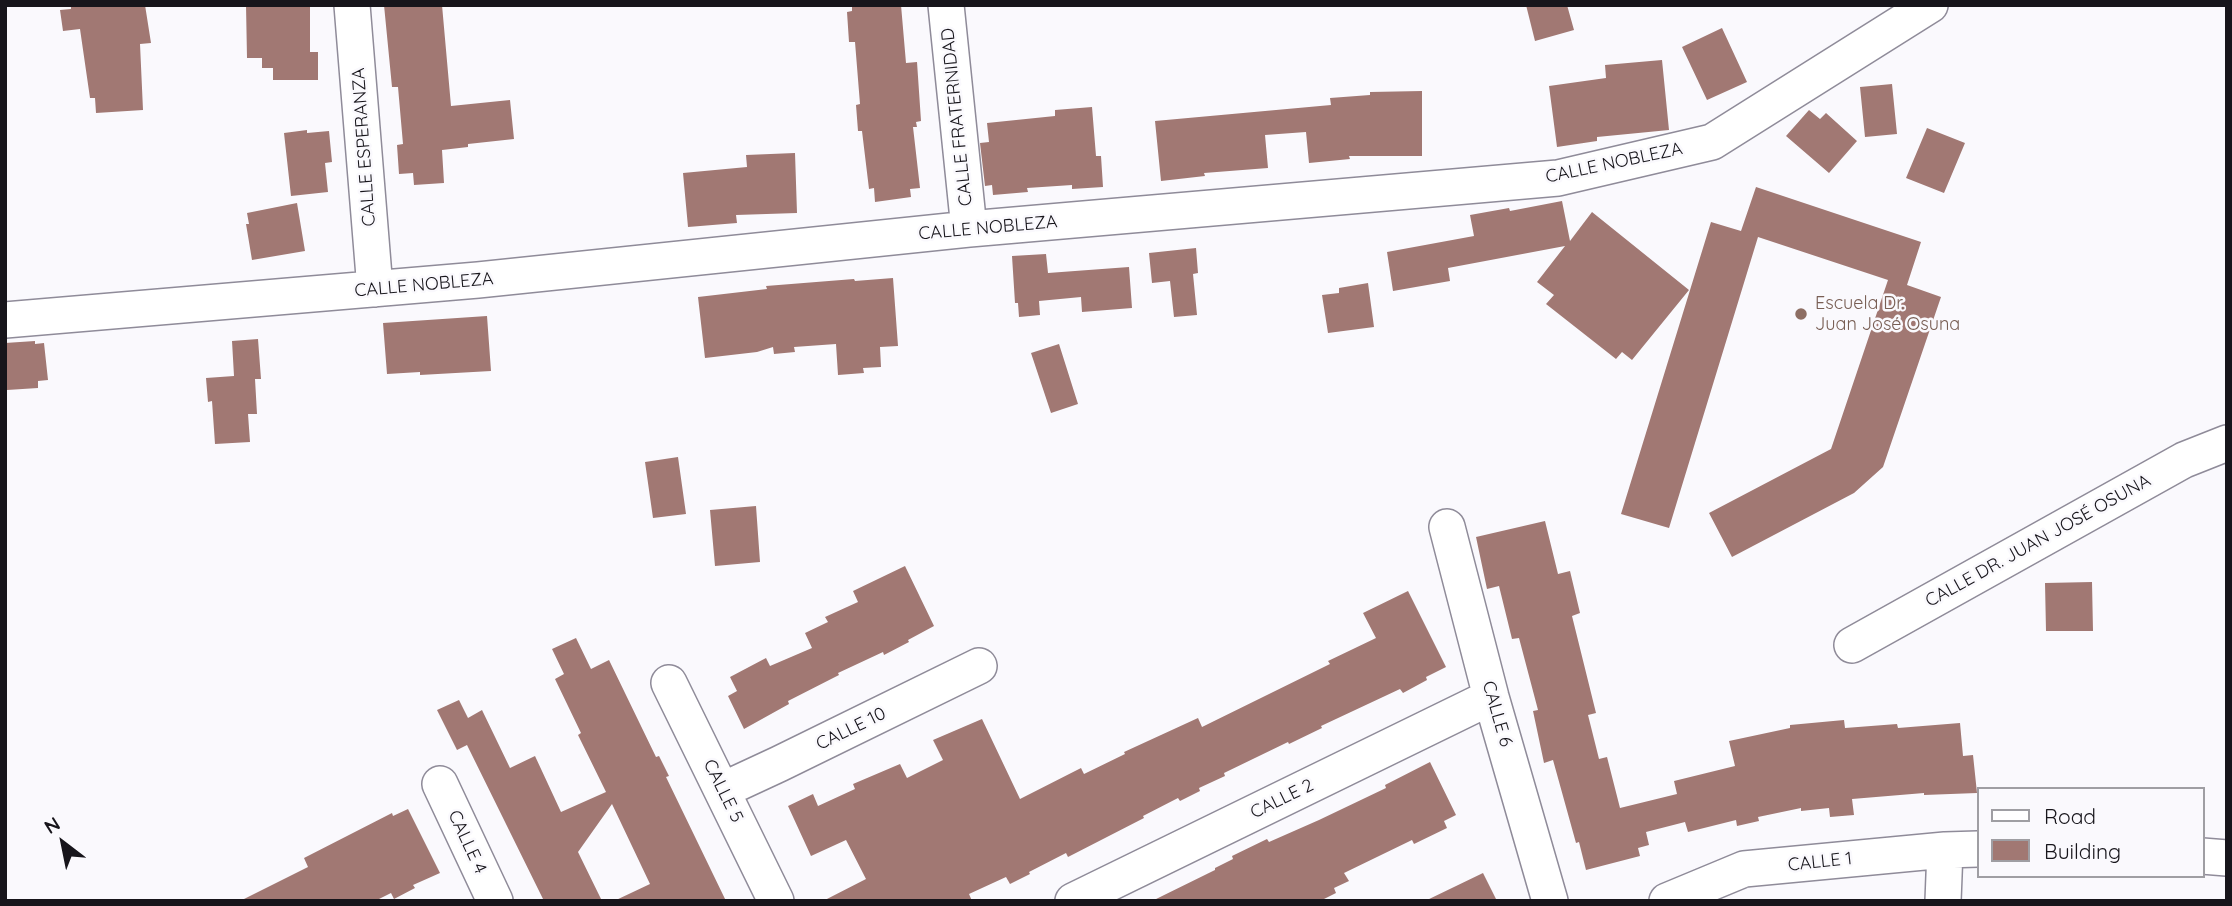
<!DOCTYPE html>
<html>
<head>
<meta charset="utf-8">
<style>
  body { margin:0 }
  #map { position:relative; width:2232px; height:906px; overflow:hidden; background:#faf9fd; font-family:Quicksand,sans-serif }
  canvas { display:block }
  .frame { position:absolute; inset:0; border:7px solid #17151b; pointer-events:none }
  .legend { position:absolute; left:1977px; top:787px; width:228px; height:91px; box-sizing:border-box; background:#faf9fd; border:2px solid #9f9ea3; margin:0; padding:9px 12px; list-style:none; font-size:21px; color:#17151b }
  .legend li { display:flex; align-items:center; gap:14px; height:35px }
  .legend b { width:35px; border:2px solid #9f9ea3 }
  .north { position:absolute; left:28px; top:808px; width:70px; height:70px; -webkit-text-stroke:5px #faf9fd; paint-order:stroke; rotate:328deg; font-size:19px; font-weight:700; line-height:28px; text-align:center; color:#17151b }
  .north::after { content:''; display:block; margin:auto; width:24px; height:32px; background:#17151b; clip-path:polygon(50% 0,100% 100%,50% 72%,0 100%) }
</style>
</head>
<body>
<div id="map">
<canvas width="2232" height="906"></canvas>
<div class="frame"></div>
<ul class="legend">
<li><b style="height:9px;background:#fff"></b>Road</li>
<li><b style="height:19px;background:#a17873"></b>Building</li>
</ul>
<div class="north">N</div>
</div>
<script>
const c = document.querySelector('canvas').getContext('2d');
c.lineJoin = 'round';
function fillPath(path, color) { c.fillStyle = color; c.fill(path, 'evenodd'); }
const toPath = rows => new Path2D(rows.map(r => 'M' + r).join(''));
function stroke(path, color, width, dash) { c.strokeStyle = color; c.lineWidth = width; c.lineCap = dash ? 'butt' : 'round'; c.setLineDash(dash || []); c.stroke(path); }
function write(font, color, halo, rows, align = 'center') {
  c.font = font + ' Quicksand,sans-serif'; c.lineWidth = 5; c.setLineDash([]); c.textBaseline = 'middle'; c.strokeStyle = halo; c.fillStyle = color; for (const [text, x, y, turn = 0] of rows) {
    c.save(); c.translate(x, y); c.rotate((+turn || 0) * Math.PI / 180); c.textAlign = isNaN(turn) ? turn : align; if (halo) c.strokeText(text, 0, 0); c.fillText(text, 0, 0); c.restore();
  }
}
fillPath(toPath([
  [71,5,145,5,151,43,140,44,143,110,96,113,95,98,90,98,80,29,63,31,60,10,71,9],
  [246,5,310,5,310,52,318,52,318,80,273,80,273,68,262,68,262,58,247,58],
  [384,5,442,5,451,106,510,100,514,139,468,144,468,147,442,150,444,183,414,185,413,173,399,174,397,145,403,144,398,87,392,87],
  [852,5,901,5,906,63,917,62,921,121,916,122,917,127,913,127,920,188,910,189,911,197,875,202,874,188,869,189,862,131,858,131,856,105,860,104,855,42,849,42,847,12,852,11],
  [1526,5,1567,5,1574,30,1535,41],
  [1722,28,1747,82,1707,100,1682,47],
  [1662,60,1669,130,1597,137,1597,141,1557,147,1549,86,1606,78,1605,65],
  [1892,84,1897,134,1865,137,1860,87],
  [1422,91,1422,156,1349,156,1350,159,1309,163,1306,132,1265,135,1268,168,1204,173,1205,176,1161,181,1155,121,1331,105,1330,98,1370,95,1370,92],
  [1092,107,1096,156,1101,156,1103,187,1072,189,1072,185,1027,188,1028,192,993,195,992,185,985,186,980,143,989,142,987,123,1055,116,1055,110],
  [1809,110,1820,119,1826,113,1857,141,1829,173,1786,136],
  [1927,128,1965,143,1944,193,1906,178],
  [307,130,307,133,329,131,332,162,325,163,328,192,291,196,284,133],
  [795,153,797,213,736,215,737,223,688,227,683,173,747,167,746,155],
  [1756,187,1921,242,1907,285,1941,297,1883,467,1854,493,1732,557,1709,513,1831,449,1888,280,1758,237,1669,528,1621,514,1711,222,1741,231],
  [1562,201,1570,241,1592,212,1689,290,1632,360,1622,352,1616,359,1546,304,1554,295,1537,282,1565,246,1448,268,1450,281,1393,291,1387,252,1474,236,1470,215,1509,208,1510,211],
  [297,203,305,251,252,260,246,224,249,224,247,213],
  [1196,248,1198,273,1193,274,1197,315,1174,317,1170,281,1152,283,1149,253],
  [1046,254,1048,273,1129,267,1132,308,1082,312,1081,297,1039,301,1040,315,1019,317,1018,303,1015,303,1012,256],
  [893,278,898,346,880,347,881,367,863,368,864,373,838,375,836,344,794,347,795,352,774,354,773,347,757,352,705,358,698,297,767,289,766,286,854,279,855,281],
  [1368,283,1374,327,1328,333,1322,295,1339,293,1339,288],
  [487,316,491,371,420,375,420,372,387,374,383,323],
  [258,339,261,379,255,379,257,414,248,414,250,442,215,444,212,401,208,402,206,378,234,376,232,341],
  [35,341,35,344,44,343,48,380,38,381,38,388,7,390,5,343],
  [1059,344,1078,404,1051,413,1031,353],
  [678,457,686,514,653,518,645,462],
  [756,506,760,562,715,566,710,510],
  [1545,521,1558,574,1570,571,1580,613,1572,616,1596,713,1588,715,1599,759,1607,757,1620,808,1677,794,1674,781,1735,766,1729,741,1790,728,1790,725,1844,720,1845,728,1897,724,1898,728,1960,723,1963,756,1973,755,1977,793,1924,795,1924,793,1852,799,1854,815,1830,817,1829,808,1801,811,1801,808,1758,817,1759,821,1737,826,1736,820,1688,832,1685,822,1646,832,1649,845,1638,848,1640,856,1586,870,1579,842,1576,843,1553,760,1544,763,1533,711,1538,710,1519,638,1512,639,1499,586,1487,589,1476,537],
  [905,566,934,626,908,640,909,642,884,655,883,652,838,673,839,675,788,701,789,704,744,729,728,696,737,691,730,677,766,658,770,666,812,648,805,633,828,622,825,617,858,602,853,591],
  [2092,582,2093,631,2046,631,2045,583],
  [1408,591,1446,667,1426,677,1427,680,1403,693,1400,689,1321,726,1322,728,1289,744,1288,742,1224,773,1225,776,1199,788,1200,791,1180,801,1178,798,1143,816,1144,818,1068,857,1066,853,1029,872,1030,874,1010,884,1006,877,969,894,972,901,823,901,866,879,846,840,811,856,788,806,813,794,818,806,855,789,853,784,900,764,907,778,943,760,933,740,982,719,1020,799,1081,768,1084,774,1125,754,1124,752,1198,718,1202,727,1330,664,1328,661,1376,638,1363,613],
  [576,638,591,669,609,660,656,757,659,756,669,776,666,777,726,901,614,901,650,884,612,804,578,852,602,901,544,901,467,745,457,750,437,710,459,700,468,718,482,710,510,768,535,756,561,812,606,792,578,735,581,733,555,679,564,674,552,649],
  [1430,762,1456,815,1444,821,1447,828,1414,844,1412,840,1344,873,1349,881,1334,888,1336,893,1320,901,1152,901,1215,870,1215,868,1233,859,1232,856,1267,839,1269,842,1319,820,1386,788,1385,785],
  [408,809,440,873,413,885,415,888,394,899,391,893,375,901,240,901,308,867,304,858,392,813,393,816],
  [1483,873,1497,901,1425,901]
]), '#a17873');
const minor = toPath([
  [352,5,375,289],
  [946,5,969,229],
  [5,320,478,280,969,229,1558,178,1712,142,1930,5],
  [1447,527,1491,697,1550,901],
  [1852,645,2184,460,2227,443],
  [669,683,776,901],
  [440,784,495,901],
  [723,790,779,764,979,666],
  [2202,856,2227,858],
  [1073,901,1491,697],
  [1667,901,1744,869,1945,850,1978,849],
  [1943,901,1945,850]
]);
stroke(minor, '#8f8b99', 38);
stroke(minor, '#fff', 35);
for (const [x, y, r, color] of [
  [1801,314,7,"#8d6e63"]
]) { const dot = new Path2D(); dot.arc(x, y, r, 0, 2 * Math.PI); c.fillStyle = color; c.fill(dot); stroke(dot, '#faf9fd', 2.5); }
write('18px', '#17151b', '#faf9fd', [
  ["CALLE FRATERNIDAD",957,117,-96],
  ["CALLE ESPERANZA",364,147,-94],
  ["CALLE NOBLEZA",1614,163,-12],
  ["CALLE NOBLEZA",988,228,-5],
  ["CALLE NOBLEZA",424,285,-5],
  ["CALLE DR. JUAN JOSÉ OSUNA",2038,541,-29],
  ["CALLE 6",1497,714,74],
  ["CALLE 10",851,729,-26],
  ["CALLE 5",723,791,64],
  ["CALLE 2",1282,799,-26],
  ["CALLE 4",467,842,65],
  ["CALLE 1",1820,862,-6]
]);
write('18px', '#785e54', '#faf9fd', [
  ["Escuela Dr.",1815,304],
  ["Juan José Osuna",1815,325]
], 'left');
</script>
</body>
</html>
